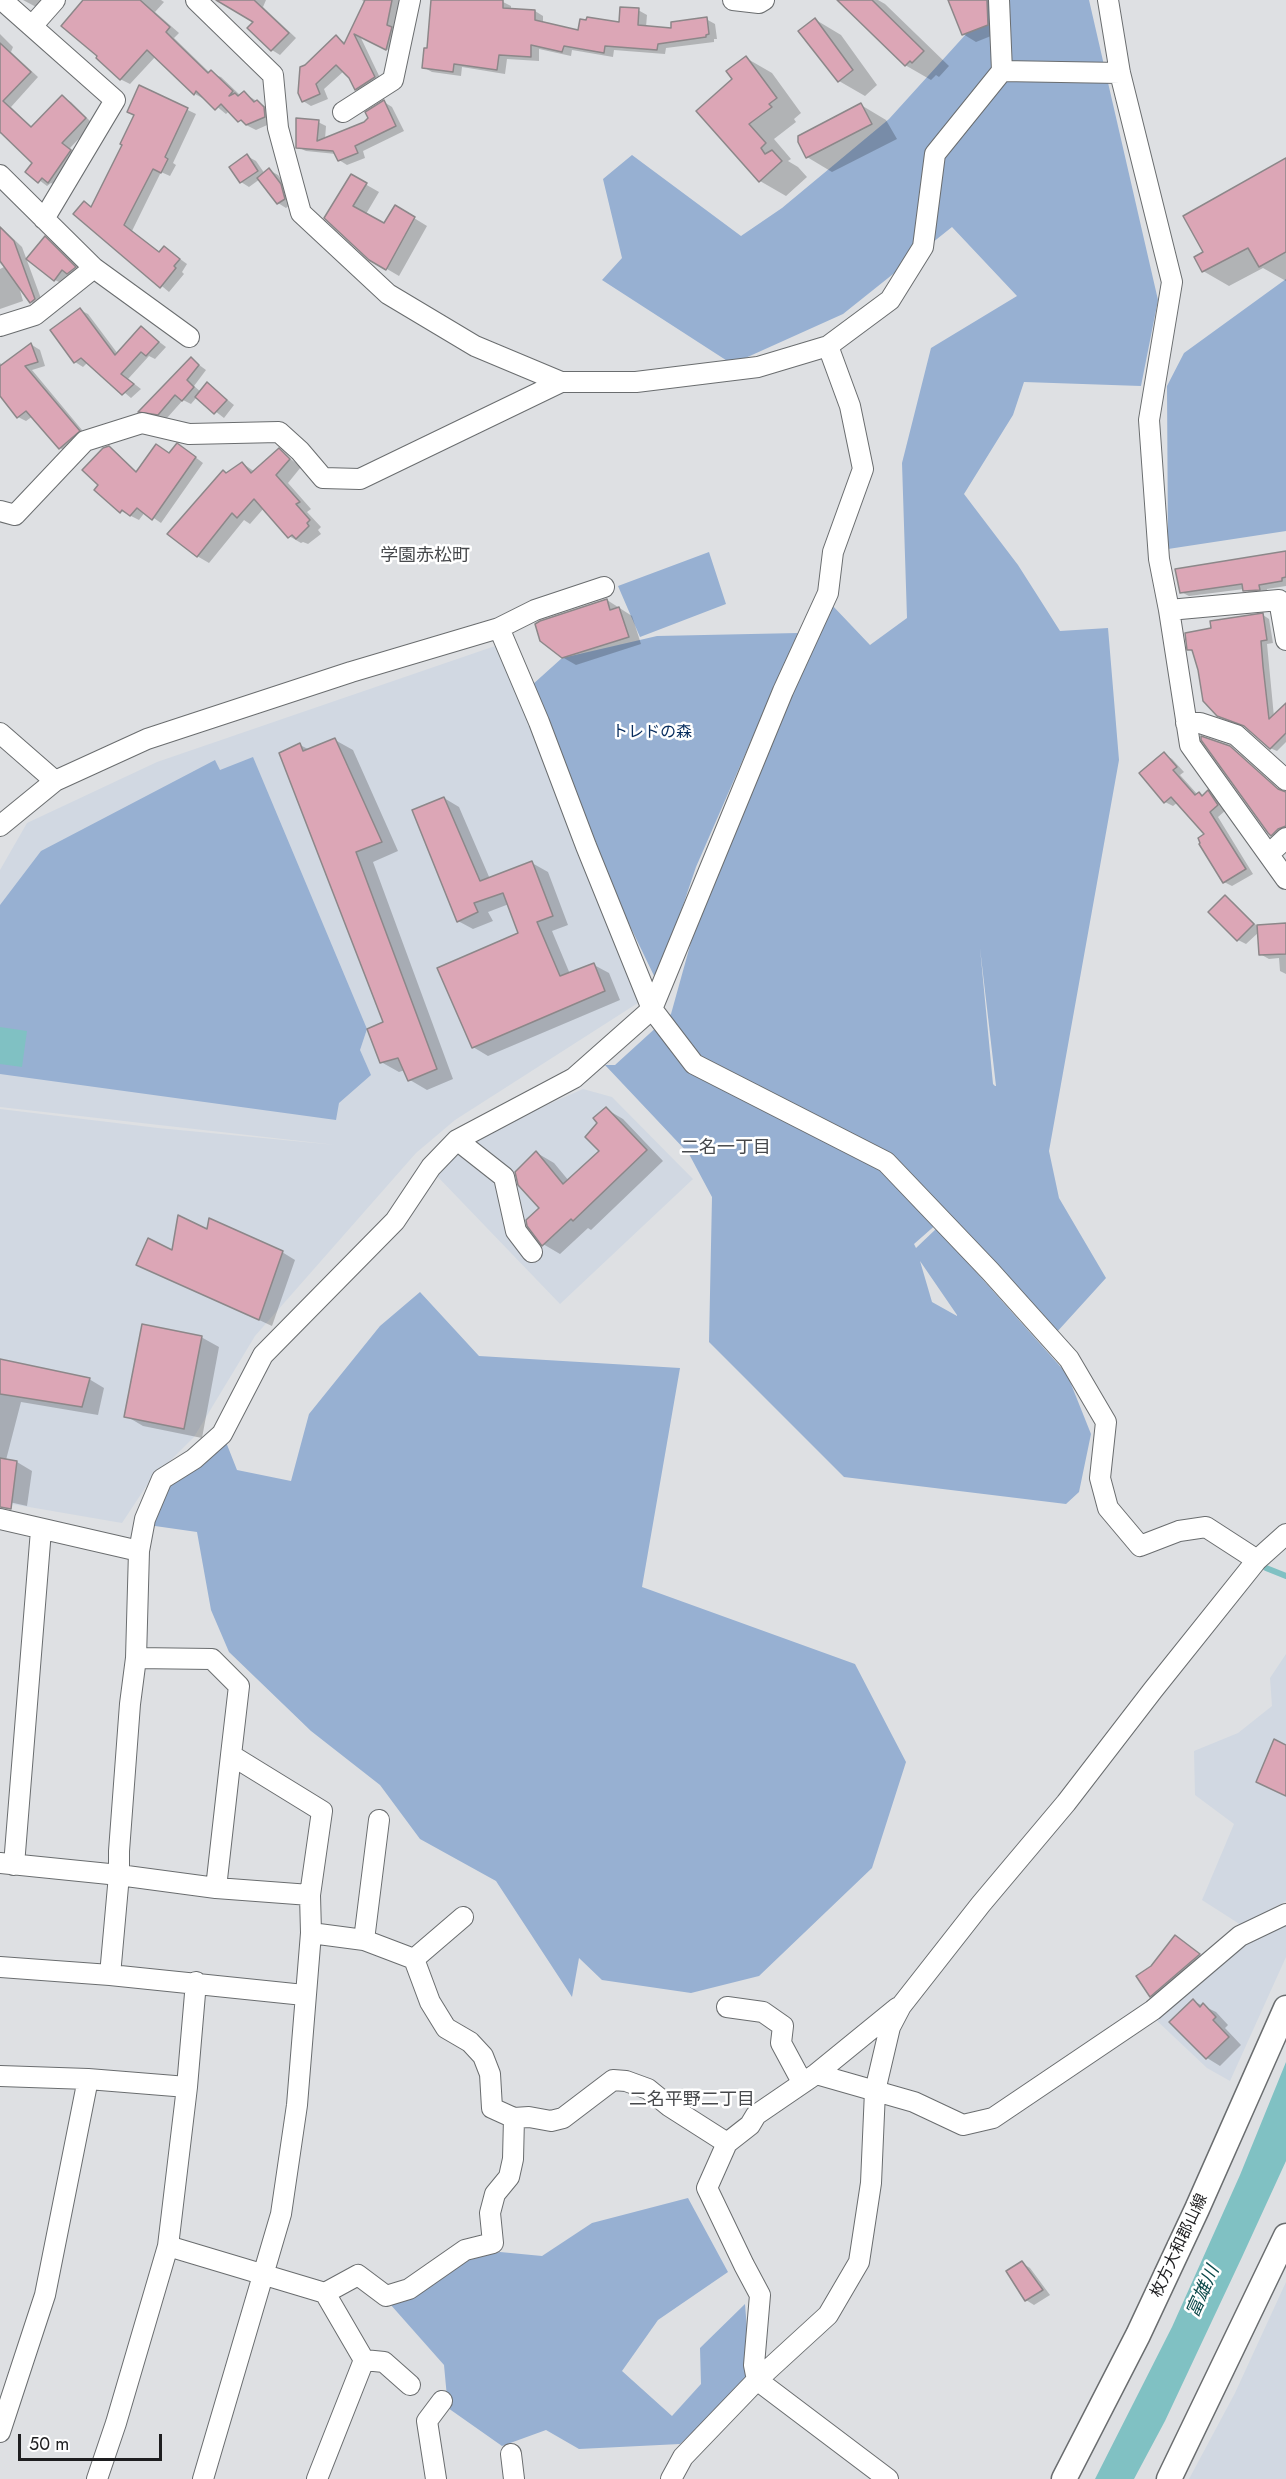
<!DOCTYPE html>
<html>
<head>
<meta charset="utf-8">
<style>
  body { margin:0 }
  #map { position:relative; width:1286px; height:2479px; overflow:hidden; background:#dee0e3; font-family:Jost,sans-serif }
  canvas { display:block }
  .scale { position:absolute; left:18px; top:2434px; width:144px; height:27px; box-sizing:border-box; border:3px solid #1e1e20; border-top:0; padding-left:8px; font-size:18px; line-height:21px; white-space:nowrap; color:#1e1e20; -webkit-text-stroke:4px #fff; paint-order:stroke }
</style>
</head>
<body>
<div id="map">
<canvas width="1286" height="2479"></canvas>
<div class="scale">50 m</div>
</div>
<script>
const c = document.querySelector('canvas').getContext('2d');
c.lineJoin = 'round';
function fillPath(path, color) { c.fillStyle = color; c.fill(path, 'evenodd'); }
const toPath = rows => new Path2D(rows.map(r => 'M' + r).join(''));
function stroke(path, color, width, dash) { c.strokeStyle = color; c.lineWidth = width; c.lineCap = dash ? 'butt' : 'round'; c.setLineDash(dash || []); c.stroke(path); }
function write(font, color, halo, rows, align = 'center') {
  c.font = font + ' Jost,"Noto Sans JP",sans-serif'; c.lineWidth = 5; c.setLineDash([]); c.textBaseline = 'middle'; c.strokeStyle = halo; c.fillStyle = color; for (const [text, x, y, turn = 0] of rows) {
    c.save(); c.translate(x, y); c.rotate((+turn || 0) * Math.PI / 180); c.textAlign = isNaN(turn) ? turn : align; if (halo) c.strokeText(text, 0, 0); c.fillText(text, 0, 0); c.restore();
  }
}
fillPath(toPath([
  [498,645,641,1001,455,1120,416,1153,255,1336,194,1437,149,1482,122,1523,0,1502,0,1109,158,1128,336,1145,0,1107,0,870,27,823,157,762],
  [583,1089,612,1097,693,1179,560,1304,436,1175,460,1143],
  [1286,1654,1286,1901,1241,1925,1202,1900,1234,1824,1195,1795,1194,1751,1238,1733,1272,1706,1270,1678],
  [1286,1922,1286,1957,1230,2081,1207,2068,1153,2017,1235,1949],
  [1286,2282,1286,2479,1189,2479,1235,2393]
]), '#d1d8e2');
fillPath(toPath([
  [987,0,1089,0,1158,300,1141,386,1024,382,1013,415,964,494,1018,565,1060,631,1108,628,1119,760,1049,1151,1059,1198,1106,1278,1056,1333,947,1215,914,1244,916,1248,937,1228,1067,1374,1091,1434,1079,1492,1066,1504,844,1477,709,1342,712,1197,689,1154,605,1065,615,1065,671,1014,706,888,738,821,831,604,870,645,907,618,902,463,931,348,1017,296,952,227,843,314,732,364,602,280,622,258,603,179,632,155,741,236,782,208,889,119,986,12],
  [980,948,996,1086,995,1086,993,1084],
  [920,1261,957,1315,957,1316,932,1302],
  [1286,279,1286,531,1168,549,1167,386,1184,353],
  [709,552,726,604,640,637,618,586],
  [798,633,696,867,657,982,617,899,532,685,562,658,657,636],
  [253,757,367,1029,360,1050,371,1075,339,1103,336,1120,0,1074,0,905,41,851,215,760,220,770],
  [420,1292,479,1356,680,1368,642,1587,855,1664,906,1762,872,1868,759,1976,691,1993,602,1980,579,1958,572,1997,496,1881,420,1839,380,1785,311,1731,229,1652,211,1610,197,1532,148,1525,170,1487,224,1437,237,1470,291,1481,309,1414,380,1326],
  [688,2198,728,2272,658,2320,622,2371,672,2416,701,2384,700,2348,745,2304,751,2379,680,2444,579,2449,546,2430,502,2446,448,2408,444,2365,390,2304,464,2261,500,2252,542,2256,592,2223]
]), '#97b0d2');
fillPath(toPath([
  [0,1027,27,1031,22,1067,0,1064],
  [1286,2062,1286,2161,1242,2257,1165,2421,1134,2479,1095,2479,1172,2327,1240,2175]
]), '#80c1c3');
fillPath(toPath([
  [23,0,49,0,38,8],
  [86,0,161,0,164,2,155,12,179,33,174,38,210,73,221,77,241,96,244,93,266,107,274,122,256,130,248,126,229,111,226,114,205,97,204,99,195,94,156,56,130,84,120,79],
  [222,0,266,0,263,7,296,38,280,55,272,50,255,22],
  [362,0,401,0,394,53,360,36,382,82,364,94,356,89,350,77,344,71,324,89,328,99,311,106,303,101,306,66,336,37,346,43,365,3],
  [433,0,503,2,511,6,511,10,535,11,543,16,543,23,579,31,621,24,638,10,647,15,646,27,673,29,706,19,715,24,717,39,714,39,714,42,666,48,665,54,614,50,613,57,572,50,571,56,539,49,539,61,507,59,505,74,462,67,461,76,432,72,423,67,428,50],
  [849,0,878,0,885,4,949,66,939,77,936,75,931,80,905,65],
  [949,0,1002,0,1001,32,976,42,963,34],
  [816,20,841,35,877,85,865,96,839,81,800,31],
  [0,34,13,47,11,52,38,77,11,107,33,128,62,97,71,102,93,124,70,148,79,156,57,186,51,183,47,186,27,171,34,163,2,132,0,134],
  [746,58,772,73,801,113,794,119,796,122,774,139,791,159,788,161,798,167,807,177,786,196,760,181,698,111,734,79],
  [140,87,196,114,173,163,176,165,170,176,161,172,132,231,160,253,165,248,187,264,182,272,184,274,169,292,75,214,92,208,124,145,135,115],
  [384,102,392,107,404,131,363,151,365,158,347,165,339,160,336,154,306,151,297,147,297,120,318,122,326,126,325,139,365,123],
  [861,105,886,120,897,139,832,172,807,157],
  [247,156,256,161,265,174,269,170,278,175,289,190,292,203,286,208,278,203,260,179,249,187,241,182],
  [1286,160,1286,281,1263,268,1229,286,1203,271,1205,253],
  [351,176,379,192,366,214,385,225,396,207,427,226,399,276,370,259,326,218],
  [0,226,22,247,43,304,40,307,31,302,18,283,23,301,0,309,0,269,4,267,0,263],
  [45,238,53,243,83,272,63,284,55,280],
  [80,310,88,314,118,354,141,328,166,347,155,359,149,356,128,379,141,389,131,398,88,362,83,367,75,362],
  [32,345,40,350,45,366,32,370,87,436,69,453,60,448,33,416,26,421,18,417,0,396,0,363,3,366],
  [191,359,206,370,194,386,201,392,208,384,234,405,224,418,197,397,191,404,183,400,167,418,148,416,140,411],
  [108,448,117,453,138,473,170,455,186,450,203,463,161,523,145,512,139,520,121,511,100,485],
  [279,450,301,467,288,483,311,509,307,512,321,527,318,530,321,534,308,544,303,542,301,543,289,536,264,508,250,524,244,520,209,563,197,556,227,474,242,463,255,472],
  [1286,553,1286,586,1267,589,1268,594,1253,595,1244,589,1189,596,1181,592],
  [607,600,632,616,641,644,576,665,562,657],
  [1263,615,1269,619,1273,643,1267,644,1274,717,1286,707,1286,742,1277,751,1270,748,1194,653,1189,649,1213,629],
  [335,740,353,750,398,851,373,862,453,1079,427,1090,410,1080,405,1070,399,1072,381,1062,385,1023,300,745,310,750],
  [1229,747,1283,793,1286,793,1286,832,1278,838,1272,835],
  [1164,754,1172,759,1184,772,1180,775,1198,795,1203,796,1208,792,1216,797,1226,810,1218,817,1253,874,1232,886,1224,882,1207,834,1178,802,1173,806,1165,802],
  [444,798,459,807,490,879,532,863,548,872,568,925,552,931,570,974,594,965,609,973,620,1000,488,1056,473,1047,520,934,509,904,488,912,493,921,473,929,458,921],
  [1225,897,1233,902,1258,927,1286,925,1286,974,1280,971,1279,958,1269,959,1260,954,1259,932,1246,944,1238,940],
  [606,1109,623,1119,663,1161,591,1230,588,1228,560,1254,543,1244,537,1153,554,1163,569,1181,602,1151,600,1123],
  [208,1231,282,1252,295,1260,272,1326,138,1264,173,1252],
  [201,1337,219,1347,202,1438,143,1426,126,1416],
  [0,1361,89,1379,104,1388,98,1415,21,1402,6,1460,17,1462,32,1471,27,1506,0,1500],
  [1183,1942,1207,1960,1159,2001,1151,1996],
  [1193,2001,1216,2012,1228,2025,1225,2028,1241,2045,1220,2066,1207,2058],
  [1022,2263,1030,2268,1050,2295,1034,2305,1026,2300]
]), '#0003');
stroke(toPath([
  [1266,1568,1286,1576]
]), '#80c1c3', 6);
const building = toPath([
  [83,0,140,0,170,27,166,32,177,43,208,73,211,70,233,91,229,96,235,93,238,96,244,91,254,102,257,100,264,107,265,117,246,125,241,120,238,122,221,104,215,110,196,91,194,95,147,50,120,80,96,58,97,56,61,26,83,0],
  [216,0,254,0,289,33,271,51,247,28,253,22,216,0],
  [365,0,392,0,387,25,392,27,386,50,354,34,375,77,355,90,349,78,336,65,316,84,320,94,302,102,298,93,300,67,305,65,336,35,344,44,365,0],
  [431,0,503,0,503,8,535,10,535,20,578,30,580,19,586,20,587,17,619,22,620,7,639,8,638,25,671,28,671,22,707,17,709,34,706,35,706,37,658,44,657,50,605,46,604,53,564,46,562,52,531,45,531,57,499,55,497,70,454,64,453,72,422,68,424,48,427,48,431,0],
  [837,0,872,0,924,51,912,63,910,61,905,66,837,0],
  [948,0,987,0,988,25,962,35,948,0],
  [815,18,853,70,838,82,798,31,815,18],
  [0,43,31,72,3,101,31,127,62,95,86,118,62,143,71,150,48,183,42,178,38,183,25,172,32,163,0,132,0,43],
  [746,56,777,98,769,104,772,107,749,124,766,143,761,148,765,154,772,150,782,161,759,182,696,111,732,79,726,71,746,56],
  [139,85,188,108,165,157,168,159,161,173,153,169,124,225,159,252,164,246,180,259,174,266,176,268,160,288,73,214,84,201,91,207,122,145,120,144,134,115,127,112,139,85],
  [384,100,396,126,355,146,358,153,338,161,333,151,296,148,296,118,319,120,317,141,364,122,368,118,365,112,384,100],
  [861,103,872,124,806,158,798,142,798,136,861,103],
  [247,154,258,171,240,183,229,167,247,154],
  [1286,158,1286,252,1259,267,1248,248,1202,272,1194,257,1203,252,1183,216,1286,158],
  [269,168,281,184,285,199,277,204,257,178,269,168],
  [351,174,367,183,353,206,384,223,395,205,415,217,386,270,369,260,324,218,351,174],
  [0,227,14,241,35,299,30,303,0,261,0,227],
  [45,236,76,267,67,274,62,270,54,281,26,259,45,236],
  [80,308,115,355,141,326,159,342,146,356,141,352,121,374,134,384,122,395,81,358,74,363,50,330,80,308],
  [31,343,38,362,25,366,80,431,59,449,26,411,17,418,0,396,0,366,31,343],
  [191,357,199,365,187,380,194,387,182,401,175,395,158,415,138,412,191,357],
  [207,382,227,400,214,414,195,397,207,382],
  [177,443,196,457,152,520,137,508,130,516,122,510,120,513,94,490,98,485,82,470,103,448,109,446,136,472,156,444,169,453,177,443],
  [279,448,290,459,276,475,300,502,296,504,310,520,307,523,309,526,296,539,292,535,288,538,254,499,237,518,232,513,197,557,167,534,223,470,226,473,242,462,251,473,279,448],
  [1286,551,1286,577,1282,578,1282,581,1259,585,1260,590,1243,591,1242,584,1180,593,1175,569,1286,551],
  [607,599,610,610,619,607,629,637,562,658,540,641,535,624,540,621,607,599],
  [1263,613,1267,640,1261,641,1263,666,1269,719,1286,703,1286,733,1270,749,1244,726,1217,716,1203,701,1198,670,1192,650,1187,650,1185,633,1211,628,1210,621,1263,613],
  [1201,736,1230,746,1278,789,1286,792,1286,826,1278,829,1271,836,1268,833,1201,740,1201,736],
  [335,738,382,842,356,852,437,1069,408,1081,398,1058,380,1063,367,1029,383,1022,279,753,300,743,303,751,335,738],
  [1164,752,1177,767,1173,770,1195,795,1199,792,1202,796,1208,790,1218,805,1210,812,1246,869,1223,883,1199,844,1200,843,1198,838,1204,834,1171,797,1164,803,1139,773,1164,752],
  [444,797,480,881,532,861,553,916,537,922,560,976,594,963,605,991,472,1048,437,968,518,933,503,893,474,903,478,912,457,922,412,810,444,797],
  [1225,895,1254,924,1237,941,1208,912,1225,895],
  [1286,923,1286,954,1259,955,1257,925,1286,923],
  [606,1107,647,1150,573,1221,571,1219,542,1246,527,1226,526,1220,539,1208,518,1185,515,1172,536,1151,563,1184,599,1151,585,1137,597,1123,593,1118,606,1107],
  [178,1215,207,1229,209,1218,283,1251,259,1320,136,1265,148,1238,172,1250,178,1215],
  [142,1324,202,1336,184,1429,124,1417,142,1324],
  [0,1359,90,1378,82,1407,0,1394,0,1359],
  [0,1458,17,1461,11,1509,0,1507,0,1458],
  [1274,1739,1286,1745,1286,1796,1256,1782,1274,1739],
  [1175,1935,1200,1954,1150,1997,1136,1976,1151,1966,1175,1935],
  [1193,1999,1200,2007,1203,2003,1216,2017,1213,2020,1229,2037,1206,2059,1169,2022,1193,1999],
  [1022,2261,1043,2290,1025,2301,1006,2271,1022,2261]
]);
fillPath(building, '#dca6b6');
stroke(building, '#8c8789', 1.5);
const minor = toPath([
  [2,0,115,100,44,219],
  [196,0,273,75,278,128,301,213,388,294,475,346,561,382,636,382,758,367,828,346,890,300,923,247,935,154,1002,71,999,0],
  [733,0,759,3,764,0],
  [1108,0,1120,73,1172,282,1149,420,1159,559,1169,610,1190,745,1286,879],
  [32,26,55,0],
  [1002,71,1120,73],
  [343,112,393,80,410,0],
  [0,175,94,268,189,337],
  [0,326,35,315,94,268],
  [0,511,15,515,85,441,142,423,189,434,279,432,300,451,323,478,360,479,561,382],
  [1169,610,1279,600,1286,640],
  [499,628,535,610,604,587],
  [1186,723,1200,723,1236,735,1286,780],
  [0,733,55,781],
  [0,826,55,781,147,739,351,672,499,628,539,722,586,846,652,1009,694,1064,886,1162,990,1271,1069,1359,1106,1422,1100,1478,1108,1508,1140,1546,1179,1531,1206,1527,1257,1560],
  [1269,854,1286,838],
  [457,1140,504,1177,516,1231,532,1252],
  [0,1519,139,1551,136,1658,130,1704,119,1851,119,1875,110,1975],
  [139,1551,145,1519,162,1479,194,1459,222,1434,263,1355,395,1221,431,1167,457,1140,574,1078,652,1009,783,691,828,593,833,552,863,469,850,406,828,346],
  [136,1658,212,1659,239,1686,231,1755,322,1811,310,1895,311,1933,297,2105,281,2214,203,2479],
  [0,1863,119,1875,216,1888,310,1895],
  [14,1865,41,1530],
  [216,1888,231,1755],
  [311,1933,364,1940,414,1959,430,2002,446,2028,470,2042,483,2056,490,2074,492,2108,514,2118,529,2117,551,2121,563,2118,613,2080,626,2081,648,2089,669,2106,727,2143],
  [364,1940,379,1820],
  [414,1959,463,1917],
  [0,1967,110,1975,304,1995],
  [727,2007,763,2012,783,2026,781,2043,802,2082],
  [816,2074,914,2102,963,2125,993,2118,1153,2010,1240,1936,1286,1914],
  [0,2076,88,2079,187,2087],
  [168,2246,325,2293,364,2360,317,2479],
  [325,2293,358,2275,386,2296,409,2289,465,2250,493,2243,490,2213,495,2194,509,2177,513,2159,514,2118],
  [364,2360,384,2362,410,2385],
  [0,2432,45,2295,88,2079],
  [511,2454,514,2479],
  [97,2479,116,2423,168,2246,187,2087,196,1982],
  [436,2479,427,2421,442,2401],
  [671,2479,683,2457,757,2380,828,2315,859,2262,871,2183,875,2091,890,2027,901,2006,981,1904,1066,1803,1153,1690,1257,1560,1286,1534],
  [888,2479,757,2380,754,2365,760,2295,744,2265,707,2188,727,2143,750,2125,756,2115,816,2074,897,2008]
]);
const major = toPath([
  [1064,2479,1138,2335,1197,2209,1286,2008],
  [1169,2479,1286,2236]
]);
stroke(minor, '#6a6d6f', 22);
stroke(major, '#6a6d6f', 27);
stroke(minor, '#fff', 20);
stroke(major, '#fff', 24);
write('16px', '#082d5e', '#fff', [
  ["トレドの森",652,733]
]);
write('16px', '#1e1e20', '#fff', [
  ["枚方大和郡山線",1180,2246,-65]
]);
write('18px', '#47494c', '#fff', [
  ["学園赤松町",425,557],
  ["二名一丁目",726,1149],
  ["二名平野二丁目",692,2101]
]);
write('italic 18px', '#0c494a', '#fff', [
  ["富雄川",1204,2292,-66]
]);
</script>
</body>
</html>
